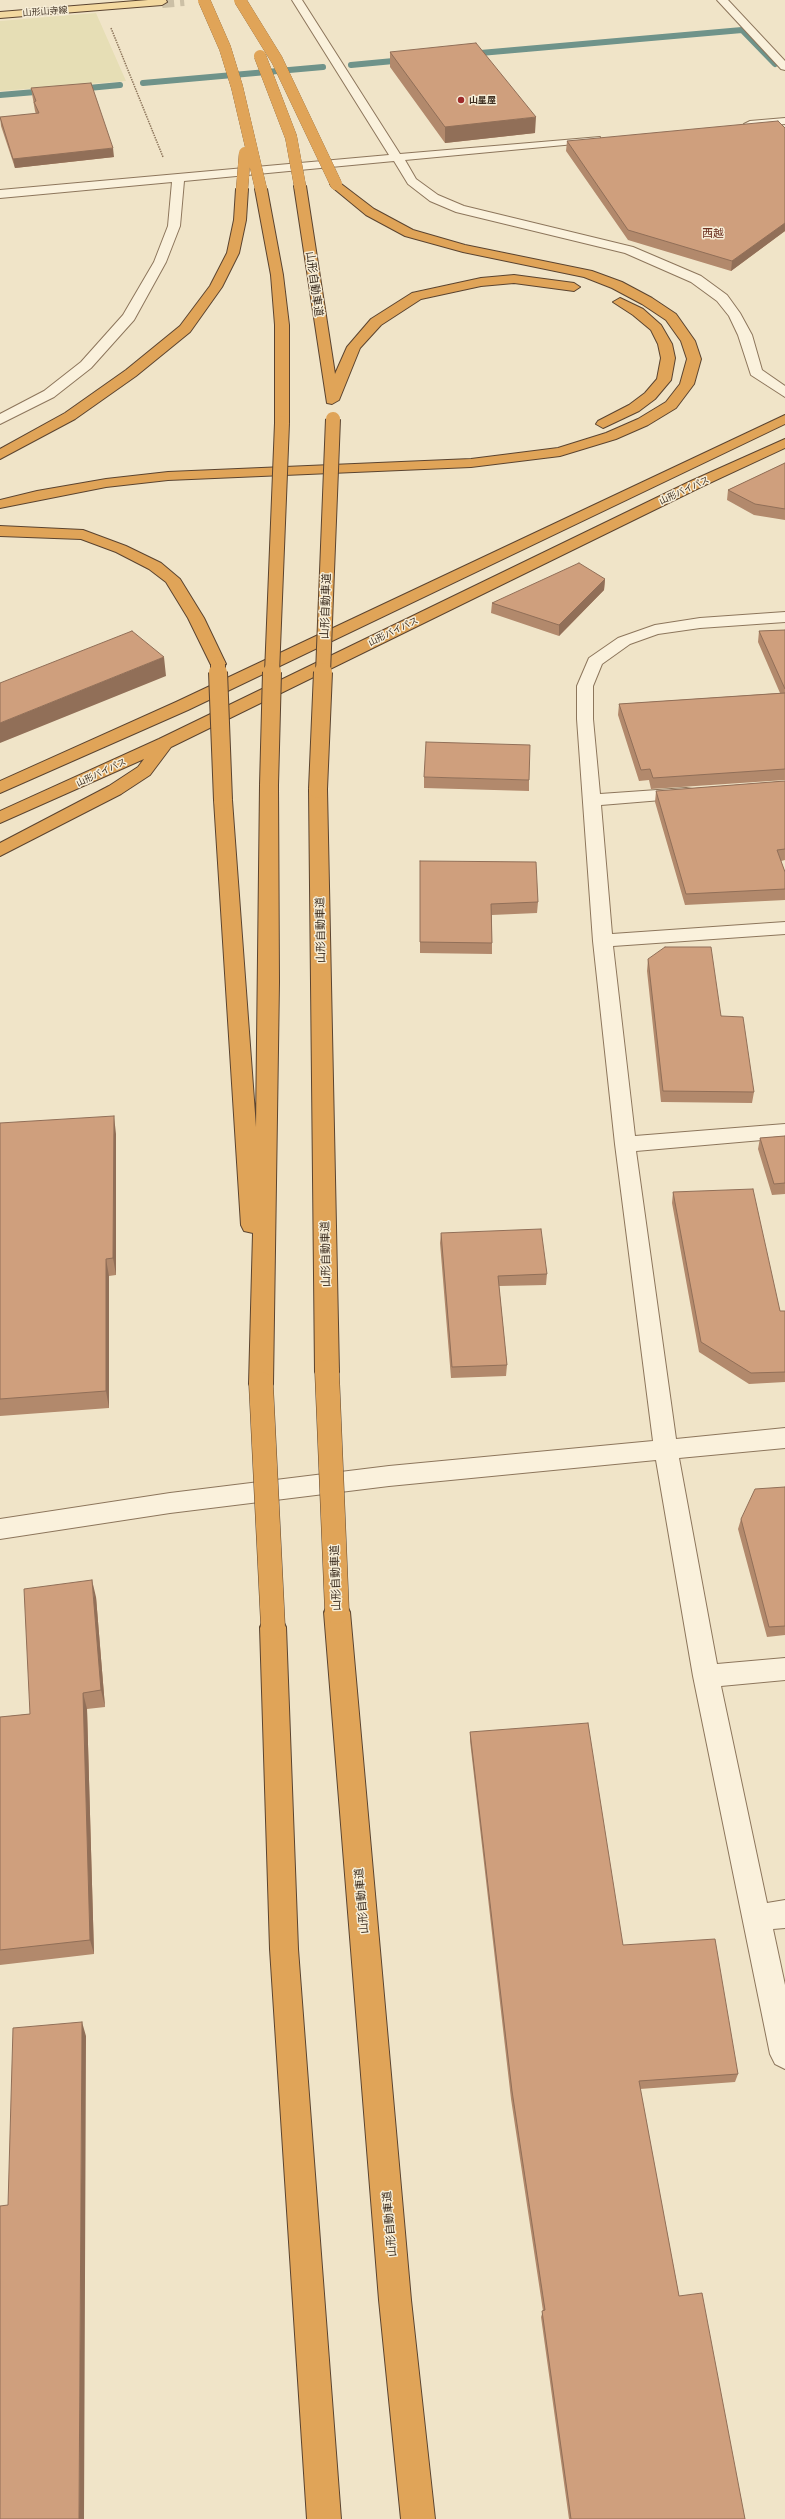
<!DOCTYPE html>
<html>
<head>
<meta charset="utf-8">
<style>
  body { margin:0 }
  canvas { display:block; background:#f0e4c8 }
</style>
</head>
<body>
<canvas width="785" height="2519"></canvas>
<script>
const c = document.querySelector('canvas').getContext('2d');
c.lineJoin = 'round';
function fillPath(path, color) { c.fillStyle = color; c.fill(path, 'evenodd'); }
const toPath = rows => new Path2D(rows.map(r => 'M' + r).join(''));
function stroke(path, color, width, dash) { c.strokeStyle = color; c.lineWidth = width; c.lineCap = dash ? 'butt' : 'round'; c.setLineDash(dash || []); c.stroke(path); }
function write(font, color, halo, rows, align = 'center') {
  c.font = font + ' Georgia,"Noto Sans JP",serif'; c.lineWidth = 3; c.setLineDash([]); c.textBaseline = 'middle'; c.strokeStyle = halo; c.fillStyle = color; for (const [text, x, y, turn = 0] of rows) {
    c.save(); c.translate(x, y); c.rotate((+turn || 0) * Math.PI / 180); c.textAlign = isNaN(turn) ? turn : align; if (halo) c.strokeText(text, 0, 0); c.fillText(text, 0, 0); c.restore();
  }
}
fillPath(toPath([
  [96,13,126,81,0,91,0,21]
]), '#e6deb5');
stroke(toPath([
  [469,54,742,30,775,64],
  [351,65,404,60],
  [143,83,323,67],
  [78,89,120,85],
  [0,95,47,91]
]), '#6f938a', 6);
stroke(toPath([
  [162,2,184,0]
]), '#ccc0a6', 12, [12, 6]);
const minor = toPath([
  [292,0,302,0,400,154,600,137,600,141,596,142,405,160,416,179,438,195,464,206,633,247,701,276,727,295,740,313,752,335,762,370,785,386,785,397,751,375,738,335,729,316,717,301,691,282,625,253,456,212,430,201,408,184,394,161,184,181,180,226,166,262,134,320,91,368,54,397,0,424,0,414,44,391,81,362,123,315,154,262,168,226,172,182,0,198,0,190,389,155,292,0],
  [717,0,728,0,785,61,785,70,781,69,717,0],
  [785,118,785,124,750,127,744,124,750,121,785,118],
  [785,612,785,622,700,628,658,634,630,644,602,664,593,686,593,719,600,794,686,788,692,789,695,793,692,797,686,798,601,805,612,934,785,922,785,934,613,946,635,1136,785,1124,785,1138,636,1151,676,1439,785,1428,785,1448,679,1458,717,1664,785,1658,785,1680,721,1686,767,1903,785,1900,785,1928,773,1929,785,1985,785,2069,775,2064,770,2054,693,1676,656,1460,389,1486,170,1513,0,1539,0,1519,170,1493,389,1466,653,1441,615,1144,593,941,577,719,577,686,589,658,618,638,655,625,700,618,785,612]
]);
const major = toPath([
  [148,0,166,0,167,2,162,5,0,18,0,12,148,0]
]);
const highway = toPath([
  [336,180,374,209,413,230,465,245,592,271,622,282,652,298,676,314,695,341,701,359,694,384,676,408,648,425,616,439,560,456,471,467,168,480,106,487,0,508,0,500,37,491,106,479,168,472,471,459,558,448,606,433,638,419,666,402,680,384,687,359,681,341,666,320,642,304,612,288,584,277,463,252,405,236,366,215,332,187,330,184,336,180],
  [300,182,306,186,335,374,347,347,371,319,412,293,481,278,514,275,574,283,580,287,574,291,514,283,481,286,421,299,381,325,360,348,339,400,332,404,327,403,294,186,300,182],
  [242,185,248,189,246,220,239,253,222,287,190,332,136,376,75,419,0,459,0,449,65,413,126,370,180,326,210,286,227,253,234,220,236,189,242,185],
  [261,185,267,189,283,275,289,325,289,423,282,427,275,423,275,325,271,275,255,189,261,185],
  [620,298,643,309,661,325,672,344,675,358,671,380,655,399,639,411,603,428,596,424,598,421,629,405,645,393,657,379,661,358,658,344,651,330,633,315,613,302,620,298],
  [785,415,785,424,188,710,0,793,0,781,176,702,785,415],
  [785,439,785,448,701,487,171,747,150,775,121,794,0,856,0,843,109,786,138,767,144,759,0,823,0,811,159,739,691,481,785,439],
  [0,526,83,530,126,546,161,563,180,579,204,618,226,664,224,667,212,667,188,618,166,582,149,569,116,552,81,539,0,536,0,526],
  [269,780,275,781,278,785,279,982,273,1384,269,1391,261,1393,253,1391,249,1384,253,1233,244,1231,241,1225,214,800,217,796,223,795,229,796,232,800,256,1127,260,785,263,781,269,780],
  [318,784,324,785,327,789,339,1372,335,1378,327,1381,319,1378,315,1372,309,789,312,785,318,784],
  [337,1601,346,1604,350,1612,411,2300,435,2519,401,2519,379,2300,324,1612,328,1604,337,1601],
  [273,1616,282,1619,286,1627,298,1949,341,2519,307,2519,270,1949,260,1627,264,1619,273,1616]
]);
stroke(minor, '#8d765c', 2);
stroke(major, '#5b4430', 2);
stroke(highway, '#5b4430', 2);
stroke(toPath([
  [111,28,163,157]
]), '#8d765c', 1.5, [1.5, 1]);
fillPath(minor, '#faf1dc');
fillPath(major, '#f3d9a0');
fillPath(highway, '#e0a458');
const highwayBridgeFar3 = toPath([
  [204,0,225,48,237,87,261,189],
  [240,0,277,60,336,184],
  [260,56,291,137,300,186],
  [242,189,245,153]
]);
const highwayBridgeFar2 = toPath([
  [218,664,218,673],
  [272,673,282,423],
  [323,673,333,419]
]);
const highwayBridgeFar1 = toPath([
  [218,672,223,800],
  [269,785,272,672],
  [318,789,323,672]
]);
const highwayBridge = toPath([
  [327,1372,337,1612],
  [261,1384,273,1627]
]);
stroke(highwayBridgeFar3, '#5b4430', 12, []);
stroke(highwayBridgeFar2, '#5b4430', 16, []);
stroke(highwayBridgeFar1, '#5b4430', 20, []);
stroke(highwayBridge, '#5b4430', 25, []);
stroke(highwayBridgeFar3, '#e0a458', 12);
stroke(highwayBridgeFar2, '#e0a458', 14);
stroke(highwayBridgeFar1, '#e0a458', 18);
stroke(highwayBridge, '#e0a458', 24);
fillPath(toPath([
  [390,52,535,133,445,143,390,67],
  [31,88,114,157,15,168,1,126,0,117,36,114,35,111],
  [785,128,785,231,731,271,628,240,566,151,567,141],
  [785,463,785,520,754,515,727,500,728,490],
  [605,579,604,590,559,636,491,613,492,603],
  [785,630,785,780,651,789,649,780,639,781,618,715,619,704,780,693,758,642,759,631],
  [424,777,529,780,529,791,424,788],
  [785,781,785,860,781,861,785,872,785,900,685,905,655,802,656,791],
  [420,861,538,902,537,913,492,915,492,954,420,953],
  [648,959,721,1016,754,1092,752,1103,661,1102,647,971],
  [0,1123,116,1134,116,1275,109,1276,109,1408,0,1416],
  [785,1136,785,1194,772,1195,758,1149,760,1138],
  [673,1192,780,1311,785,1311,785,1382,749,1384,699,1352,672,1203],
  [441,1233,547,1274,546,1285,499,1286,507,1365,506,1376,451,1378,440,1243],
  [785,1487,785,1635,767,1637,738,1529,741,1519],
  [96,1597,105,1707,87,1709,94,1954,0,1965,0,1717,30,1714],
  [470,1732,623,1945,738,2074,735,2082,640,2089,679,2296,745,2519,569,2519,541,2317,543,2311,511,2099,470,1741]
]), '#b2896c');
fillPath(toPath([
  [536,117,535,133,445,143,445,127],
  [113,148,114,157,15,168,13,159],
  [785,223,785,231,731,271,732,261],
  [605,579,604,590,559,636,559,625],
  [164,657,166,676,0,743,0,723],
  [114,1116,116,1134,116,1275,113,1258],
  [106,1259,109,1276,109,1408,106,1391],
  [92,1580,96,1597,105,1707,101,1690],
  [83,1693,87,1709,94,1954,90,1940],
  [82,2022,86,2036,84,2519,79,2519]
]), '#916f58');
const building = toPath([
  [476,43,536,117,445,127,390,52,476,43],
  [91,83,113,148,13,159,0,117,39,113,34,102,36,101,31,88,91,83],
  [778,121,785,128,785,223,732,261,628,230,567,141,778,121],
  [785,463,785,509,755,504,728,490,785,463],
  [579,563,605,579,559,625,492,603,579,563],
  [785,630,785,689,759,631,785,630],
  [132,631,164,657,0,723,0,683,132,631],
  [785,693,785,769,653,778,650,769,641,770,619,704,785,693],
  [426,742,530,745,529,780,424,777,426,742],
  [785,781,785,849,777,850,785,872,785,889,686,894,656,791,785,781],
  [420,861,536,862,538,902,491,904,492,943,420,942,420,861],
  [665,947,711,947,721,1016,743,1017,754,1092,663,1091,648,959,665,947],
  [114,1116,113,1258,106,1259,106,1391,0,1399,0,1123,114,1116],
  [785,1136,785,1183,774,1184,760,1138,785,1136],
  [753,1189,780,1311,785,1311,785,1372,751,1373,701,1342,673,1192,753,1189],
  [541,1229,547,1274,498,1276,507,1365,452,1367,441,1233,541,1229],
  [785,1487,785,1626,769,1627,741,1519,755,1489,785,1487],
  [92,1580,101,1690,83,1693,90,1940,0,1950,0,1717,30,1714,24,1589,92,1580],
  [588,1723,623,1945,715,1939,738,2074,639,2081,679,2296,702,2293,745,2519,571,2519,542,2311,545,2310,512,2091,470,1732,588,1723],
  [82,2022,79,2519,0,2519,0,2206,8,2205,13,2028,82,2022]
]);
fillPath(building, '#cf9f7d');
stroke(building, '#916f58', 1);
for (const [x, y, r, color] of [
  [461,100,4,"#9e2a2b"]
]) { const dot = new Path2D(); dot.arc(x, y, r, 0, 2 * Math.PI); c.fillStyle = color; c.fill(dot); stroke(dot, '#f7eed8', 1.5); }
write('9px', '#3d2e20', '#f7eed8', [
  ["山形山寺線",45,11,-4],
  ["山形バイパス",684,490,-25],
  ["山形バイパス",393,631,-26],
  ["山形バイパス",101,772,-25]
]);
write('bold 9px', '#3d2e20', '#f7eed8', [
  ["山星屋",469,100]
], 'left');
write('11px', '#6b2e1e', '#f7eed8', [
  ["西越",713,233]
]);
write('11px', '#3d2e20', '#f7eed8', [
  ["山形自動車道",315,284,82],
  ["山形自動車道",325,606,-88],
  ["山形自動車道",320,930,-91],
  ["山形自動車道",325,1254,-91],
  ["山形自動車道",335,1578,-92],
  ["山形自動車道",361,1901,-95],
  ["山形自動車道",389,2224,-95]
]);
</script>
</body>
</html>
